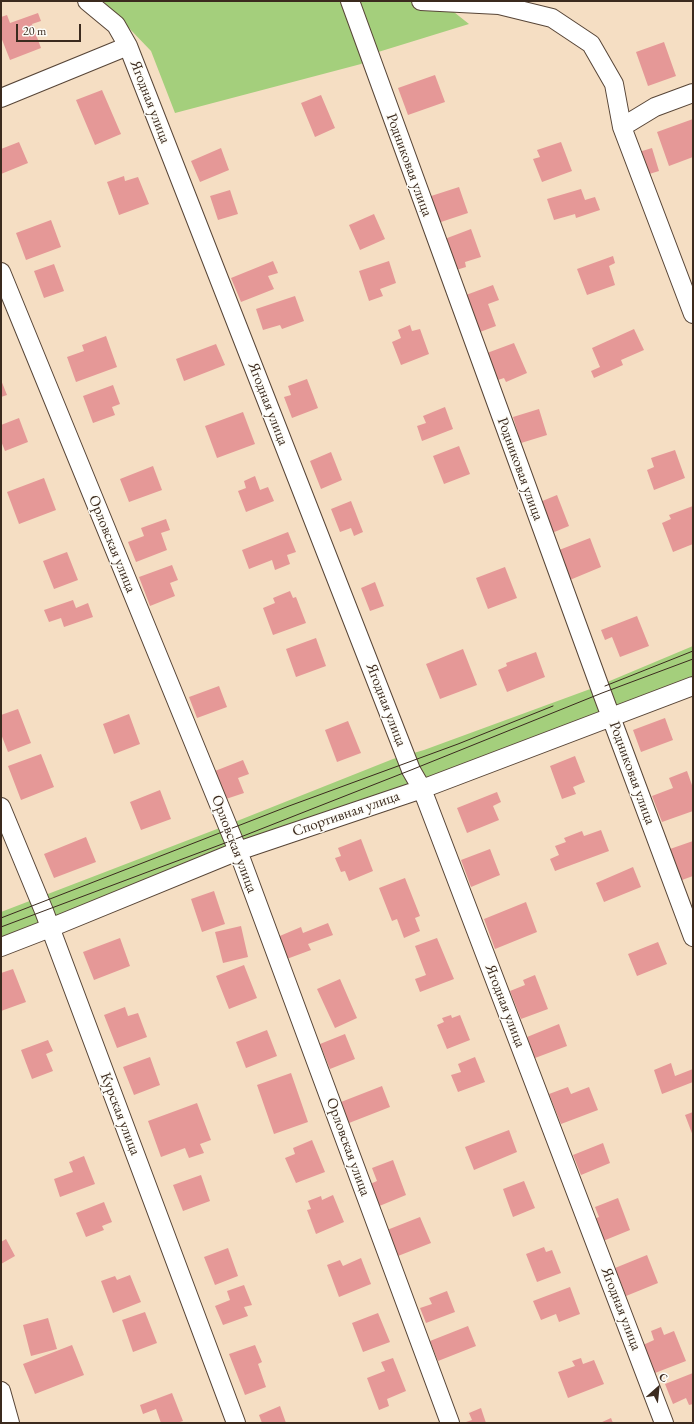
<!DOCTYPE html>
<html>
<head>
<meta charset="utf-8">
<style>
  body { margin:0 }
  #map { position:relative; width:694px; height:1424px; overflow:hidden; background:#f5dec3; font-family:"EB Garamond",serif }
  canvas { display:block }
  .frame { position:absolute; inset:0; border:2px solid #3b2a1e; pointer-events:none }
  .north { position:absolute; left:638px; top:1368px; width:40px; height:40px; -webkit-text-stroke:3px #fdfcf7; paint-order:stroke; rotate:27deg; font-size:11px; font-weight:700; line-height:16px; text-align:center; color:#3b2a1e }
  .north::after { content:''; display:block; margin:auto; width:14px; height:18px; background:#3b2a1e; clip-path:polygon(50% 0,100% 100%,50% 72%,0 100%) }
  .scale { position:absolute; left:16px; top:24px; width:65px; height:18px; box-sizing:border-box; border:2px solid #3b2a1e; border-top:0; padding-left:5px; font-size:12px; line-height:14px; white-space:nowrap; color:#3b2a1e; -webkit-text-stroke:3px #fdfcf7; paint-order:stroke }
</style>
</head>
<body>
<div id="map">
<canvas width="694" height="1424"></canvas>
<div class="frame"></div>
<div class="north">С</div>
<div class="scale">20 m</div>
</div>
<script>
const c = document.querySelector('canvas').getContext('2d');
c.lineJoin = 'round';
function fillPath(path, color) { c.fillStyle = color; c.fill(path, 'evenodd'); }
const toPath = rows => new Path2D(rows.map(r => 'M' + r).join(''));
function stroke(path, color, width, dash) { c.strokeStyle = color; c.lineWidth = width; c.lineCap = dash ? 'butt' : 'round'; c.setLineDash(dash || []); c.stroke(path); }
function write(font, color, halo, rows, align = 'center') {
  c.font = font + ' "EB Garamond",serif'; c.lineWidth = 3; c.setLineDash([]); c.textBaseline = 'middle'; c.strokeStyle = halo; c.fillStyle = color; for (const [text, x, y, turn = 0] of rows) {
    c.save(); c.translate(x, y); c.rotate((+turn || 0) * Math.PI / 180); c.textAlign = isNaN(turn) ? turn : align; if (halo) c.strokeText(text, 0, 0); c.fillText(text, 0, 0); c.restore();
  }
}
fillPath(toPath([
  [103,1,440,1,469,24,375,53,361,64,175,113,151,51],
  [693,646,693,682,1,945,1,912,217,829,393,759,424,750,593,688]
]), '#a4cf7c');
fillPath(toPath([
  [38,13,41,21,32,24,41,48,10,60,1,37,1,17,7,15,10,23],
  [664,42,676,76,648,86,636,52],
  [435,75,445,102,408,115,398,88],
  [102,90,121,134,95,145,76,100],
  [321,95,335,128,315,137,301,103],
  [693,119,693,157,669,166,657,132],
  [19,142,28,163,1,174,1,149],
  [561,142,572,171,542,182,533,159,540,157,537,150],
  [221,148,229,170,200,182,191,161],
  [652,148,659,171,646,175,639,152],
  [124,176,125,181,138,177,149,204,119,215,107,182],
  [459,187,468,213,438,223,428,197],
  [581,189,585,200,595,197,600,210,576,218,575,214,554,220,547,199],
  [230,190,238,214,218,220,210,196],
  [374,214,385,239,360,250,349,225],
  [51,220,61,247,26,260,16,233],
  [471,229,481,257,465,262,466,267,453,271,442,240],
  [613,256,615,263,609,266,615,285,587,295,577,269],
  [273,261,278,273,268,276,274,289,241,302,231,278],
  [389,261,396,283,380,289,383,296,369,301,359,271],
  [54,264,64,291,44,298,34,271],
  [493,285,499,300,488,304,496,326,480,332,466,295],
  [295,296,304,321,282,329,280,325,263,330,256,309],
  [410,325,412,331,420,329,429,354,401,365,392,342,401,338,398,330],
  [634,329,644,350,621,360,623,365,594,378,591,371,600,367,592,348],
  [106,336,117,367,76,382,67,357,84,351,82,345],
  [514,343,527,373,506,382,504,378,498,380,487,353],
  [216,344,225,365,184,381,176,359],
  [307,379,318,408,292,418,284,397,291,395,288,386],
  [1,380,7,395,1,397],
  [113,385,120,404,112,407,115,415,93,423,83,396],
  [445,407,453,429,422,441,417,426,426,423,423,416],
  [539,409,547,435,521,443,513,417],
  [243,412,255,444,217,458,205,426],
  [19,418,28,442,5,451,1,441,1,425],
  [459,446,470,474,444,484,433,456],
  [675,450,685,478,654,490,647,470,654,467,651,458],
  [331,452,342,480,321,489,310,461],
  [153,466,162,490,129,502,120,479],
  [255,476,260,490,268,487,274,501,246,512,238,491,246,488,244,481],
  [44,478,56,510,19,524,7,492],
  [557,495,569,526,547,535,535,504],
  [351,501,363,532,354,536,351,528,340,532,331,509],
  [693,506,693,544,673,552,662,523,671,519,669,515],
  [166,519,170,530,161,533,167,550,136,562,128,542,144,536,141,528],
  [288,532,296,552,287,555,290,564,275,570,272,560,249,569,242,550],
  [590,538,601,567,565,582,554,552],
  [67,552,78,580,54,589,43,561],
  [172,565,178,580,170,583,175,596,150,606,139,577],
  [505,567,517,598,488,609,476,578],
  [375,582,384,606,370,611,361,588],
  [290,591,293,598,296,597,306,623,273,635,263,608,275,603,273,598],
  [73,600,76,608,88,603,93,617,64,627,61,618,49,622,44,610],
  [637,616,649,646,620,657,612,637,605,640,601,630],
  [316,638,326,666,296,677,286,649],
  [463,649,477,685,440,699,426,664],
  [536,652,545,677,507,692,498,670,507,666,506,663],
  [219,686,227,707,197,718,189,697],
  [18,709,31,743,8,752,1,734,1,715],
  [129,714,140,744,114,754,103,724],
  [665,718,673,740,641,752,633,730],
  [348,721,361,753,337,762,325,730],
  [41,754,54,787,21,800,8,766],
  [575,756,585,782,573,787,576,794,562,799,550,766],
  [243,760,249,774,238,778,244,793,226,799,215,771],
  [687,771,693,788,693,811,662,822,652,796,673,788,669,778],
  [160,790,171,819,141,830,130,802],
  [497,792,501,802,493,806,499,820,467,833,457,808],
  [601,830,609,851,555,871,550,859,559,855,555,846,566,842,564,838,582,831,584,836],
  [86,837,96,862,54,878,44,854],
  [361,839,373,871,349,881,345,871,341,872,335,858,341,856,338,848],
  [693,841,693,876,682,880,670,849],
  [490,849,500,875,471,887,461,860],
  [633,867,641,887,604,902,596,883],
  [405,878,420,916,415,918,420,931,404,938,397,919,392,921,379,888],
  [214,891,225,924,202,932,191,899],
  [526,902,537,932,495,949,484,919],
  [328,923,333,935,308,944,311,950,284,960,275,938,301,927,303,933],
  [241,926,248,957,223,963,215,932],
  [120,938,130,966,94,980,83,952],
  [437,938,454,979,420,992,415,979,426,975,415,946],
  [658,942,667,964,637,976,628,954],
  [244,965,257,998,229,1009,216,976],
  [13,969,26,1002,1,1011,1,973],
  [535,975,548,1009,521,1019,510,991,525,985,523,980],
  [340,979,357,1018,335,1028,317,989],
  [125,1007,128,1016,138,1013,147,1037,117,1048,104,1015],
  [451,1015,452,1018,460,1015,470,1040,447,1049,437,1025,444,1022,442,1018],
  [559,1024,567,1046,535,1058,527,1037],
  [267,1030,277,1056,246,1068,236,1042],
  [345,1034,355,1059,330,1069,320,1044],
  [48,1040,53,1051,46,1054,53,1071,32,1079,21,1050],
  [150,1057,160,1085,134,1095,123,1067],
  [475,1057,485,1082,458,1092,451,1075,461,1072,458,1064],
  [671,1063,675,1076,693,1069,693,1082,662,1094,654,1070],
  [291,1073,308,1122,274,1134,257,1085],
  [382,1086,390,1107,349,1123,341,1102],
  [568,1087,571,1094,589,1087,598,1110,561,1124,549,1094],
  [197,1103,211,1140,200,1144,204,1153,189,1158,185,1148,161,1157,148,1121],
  [693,1112,693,1136,685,1115],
  [509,1130,517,1152,474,1170,465,1147],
  [312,1140,325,1172,296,1183,285,1158,295,1154,293,1148],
  [603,1143,610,1163,581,1175,573,1155],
  [84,1156,95,1184,60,1197,54,1179,73,1172,69,1162],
  [393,1160,406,1195,377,1207,368,1185,377,1181,372,1168],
  [201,1175,210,1201,183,1211,173,1185],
  [524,1181,535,1208,513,1217,503,1189],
  [333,1195,344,1222,316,1234,307,1210,311,1209,308,1201,321,1196,322,1200],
  [618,1198,630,1230,603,1241,594,1219,599,1217,595,1207],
  [104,1202,112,1222,102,1226,104,1230,86,1237,76,1213],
  [420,1217,431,1243,398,1256,387,1230],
  [6,1239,15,1256,1,1264,1,1242],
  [544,1247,546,1252,552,1250,561,1273,537,1282,526,1254],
  [228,1248,238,1276,215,1285,204,1257],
  [647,1255,658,1283,626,1296,615,1268],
  [361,1258,371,1284,339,1297,327,1265,340,1260,343,1266],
  [130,1275,141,1302,113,1313,101,1281,115,1276,117,1280],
  [244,1285,252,1305,244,1307,248,1316,223,1325,215,1306,230,1300,227,1291],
  [570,1287,580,1314,559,1322,556,1314,541,1320,533,1301],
  [447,1291,455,1312,426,1323,420,1308,432,1304,429,1298],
  [145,1312,157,1343,133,1352,122,1320],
  [378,1313,390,1342,363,1352,352,1323],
  [48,1318,57,1349,31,1356,23,1325],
  [468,1326,476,1346,438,1361,430,1341],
  [661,1327,664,1335,674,1331,686,1361,655,1373,643,1345,654,1340,651,1331],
  [72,1345,84,1375,35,1394,23,1364],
  [255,1345,262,1362,258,1364,266,1387,245,1395,229,1354],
  [393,1358,406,1391,387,1399,389,1406,379,1410,367,1378,385,1371,381,1362],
  [581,1358,583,1364,594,1360,604,1384,568,1398,558,1372,575,1366,572,1361],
  [693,1373,693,1404,689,1405,686,1398,673,1404,665,1384],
  [172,1393,183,1421,177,1423,161,1423,156,1409,143,1414,140,1405],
  [280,1406,286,1423,262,1423,259,1415],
  [481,1408,486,1423,463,1423,472,1420,469,1413],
  [611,1418,613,1423,600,1423]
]), '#e59897');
const minor = toPath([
  [87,1,116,25,128,46,411,770,422,789,664,1423],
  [350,1,602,693,693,937],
  [421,1,499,5,552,18,591,44,614,84,622,127,693,314],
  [1,98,128,46],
  [622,127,655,107,693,93],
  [1,272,238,851,450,1423],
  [1,807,44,911,236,1423],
  [1,947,50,928,238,851,422,789,693,686],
  [1,1391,10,1423]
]);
stroke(minor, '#574537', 20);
stroke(minor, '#fff', 18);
stroke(toPath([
  [605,686,693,651],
  [1,918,289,806,458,744,553,706],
  [1,927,233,840,411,770,602,693,693,659]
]), '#3b2a1e', 1);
write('15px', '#3b2a1e', '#fdfcf7', [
  ["Ягодная улица",150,102,69],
  ["Родниковая улица",409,165,70],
  ["Ягодная улица",268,404,69],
  ["Родниковая улица",520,469,70],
  ["Орловская улица",112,544,68],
  ["Ягодная улица",386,705,69],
  ["Родниковая улица",632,773,70],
  ["Спортивная улица",346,814,-19],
  ["Орловская улица",234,844,69],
  ["Ягодная улица",505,1006,69],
  ["Курская улица",120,1114,69],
  ["Орловская улица",348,1147,70],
  ["Ягодная улица",621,1309,69]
]);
</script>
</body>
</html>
